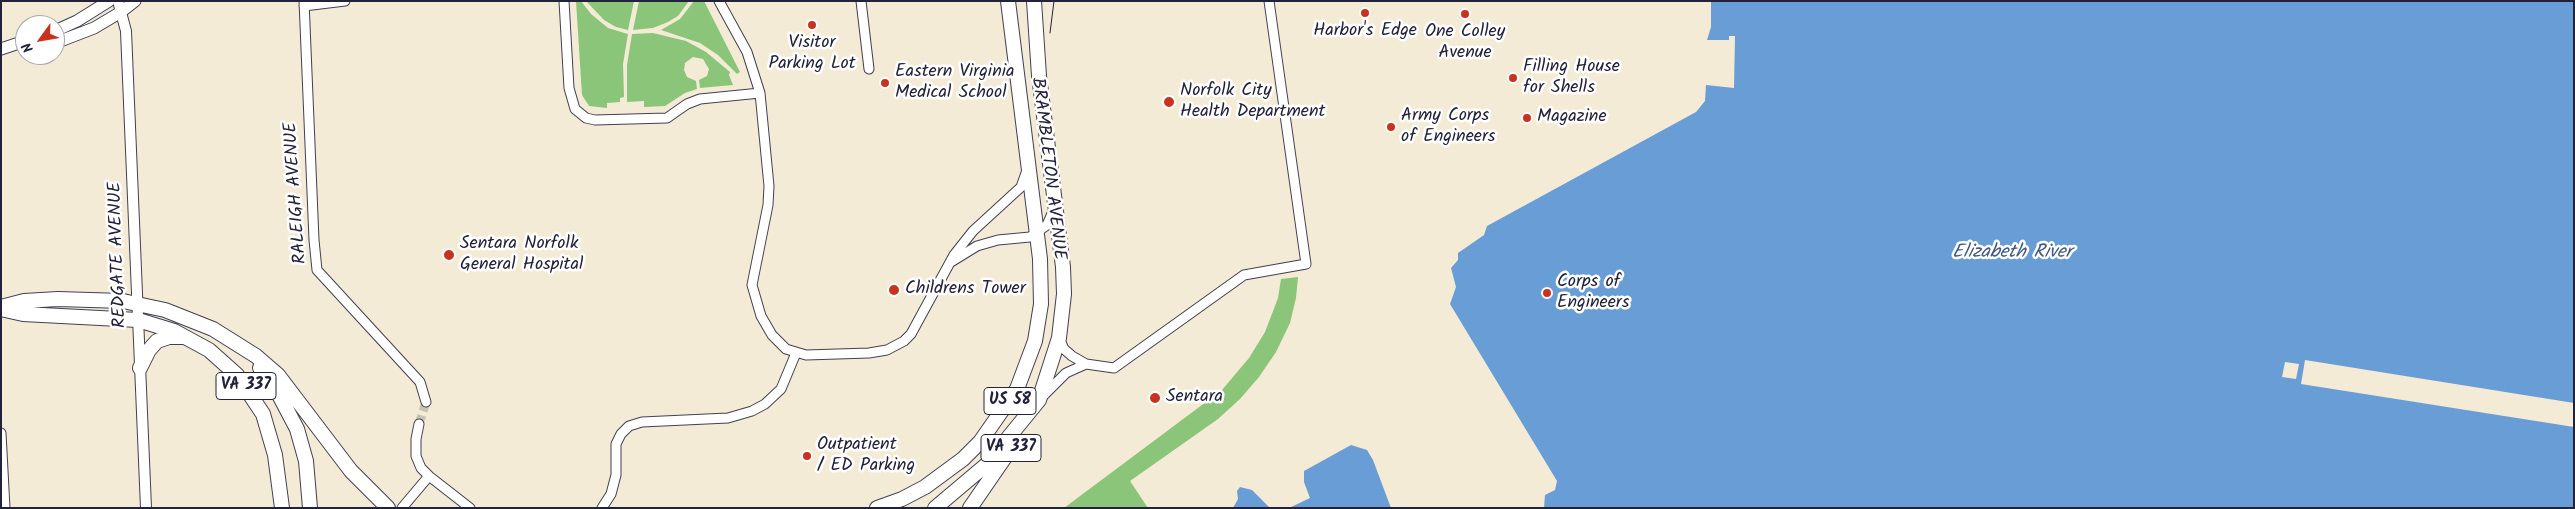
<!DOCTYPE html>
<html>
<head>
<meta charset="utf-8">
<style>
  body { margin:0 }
  #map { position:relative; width:2575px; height:509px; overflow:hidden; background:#f3ebd5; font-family:Kalam,sans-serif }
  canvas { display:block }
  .frame { position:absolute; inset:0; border:2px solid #22223b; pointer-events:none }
  .north { position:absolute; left:15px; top:15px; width:50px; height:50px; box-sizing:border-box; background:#fff; border:1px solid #a7a7b1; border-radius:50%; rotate:238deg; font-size:14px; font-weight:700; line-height:20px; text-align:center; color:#22223b }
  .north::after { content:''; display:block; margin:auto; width:18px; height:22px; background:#c8321e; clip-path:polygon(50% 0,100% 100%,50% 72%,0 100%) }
</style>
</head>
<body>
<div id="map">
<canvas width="2575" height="509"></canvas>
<div class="frame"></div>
<div class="north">N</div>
</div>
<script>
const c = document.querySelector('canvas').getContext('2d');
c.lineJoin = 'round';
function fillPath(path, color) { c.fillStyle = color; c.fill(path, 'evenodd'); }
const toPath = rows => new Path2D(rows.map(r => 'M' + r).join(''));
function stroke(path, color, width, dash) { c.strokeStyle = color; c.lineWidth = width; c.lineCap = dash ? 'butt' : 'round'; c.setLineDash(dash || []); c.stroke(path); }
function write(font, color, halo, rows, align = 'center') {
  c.font = font + ' Kalam,sans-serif'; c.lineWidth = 5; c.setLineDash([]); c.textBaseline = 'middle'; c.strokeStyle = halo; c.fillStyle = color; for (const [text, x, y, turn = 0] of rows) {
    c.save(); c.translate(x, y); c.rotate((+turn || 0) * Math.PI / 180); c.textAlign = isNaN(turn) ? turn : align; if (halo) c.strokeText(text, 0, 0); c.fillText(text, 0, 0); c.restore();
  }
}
fillPath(toPath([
  [576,1,581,1,591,14,608,28,628,34,623,64,624,97,620,98,620,102,607,103,607,108,589,106,582,95],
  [586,1,634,1,628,30,616,27,604,20],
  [639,1,689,1,678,16,668,22,653,28,633,30],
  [694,1,704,1,740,72,737,74,718,55,700,43,661,30,680,19],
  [653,33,686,41,706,52,730,72,729,75,733,85,700,88,699,80,707,76,709,69,703,59,693,57,685,63,684,70,687,77,696,81,697,89,685,93,665,106,644,107,644,101,627,102,627,65,632,34],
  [1298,277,1296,298,1290,323,1276,352,1259,377,1240,399,1218,419,1130,481,1148,508,1064,508,1222,390,1249,358,1265,332,1278,298,1281,279]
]), '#8bc579');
fillPath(toPath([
  [1711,1,2574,1,2574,508,1544,508,1545,495,1555,490,1557,481,1450,304,1456,287,1451,268,1458,260,1458,253,1484,235,1487,226,1696,112,1705,101,1706,85,1734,88,1735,36,1729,36,1729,40,1707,40,1711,27],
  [1351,445,1367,450,1373,460,1391,508,1289,508,1310,498,1304,482,1304,471],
  [1240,487,1252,490,1270,508,1233,508,1238,499,1237,491]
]), '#699dd5');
fillPath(toPath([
  [2305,360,2574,403,2574,427,2301,384],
  [2285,362,2299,364,2296,379,2282,377]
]), '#f3ebd5');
stroke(toPath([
  [419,424,426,402]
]), '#c9c3b6', 9, [9, 4.5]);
const minor = toPath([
  [304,1,314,240,317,270,420,382,426,402],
  [564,1,569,88,575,109,586,118,595,120,667,118,687,104,700,99,760,93],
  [719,1,747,52,760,93,769,186,768,205,752,285,761,316,772,335,786,349,806,355,869,353,887,350,904,341,911,334,954,255,973,231,1021,187,1027,170],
  [861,1,869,69],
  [304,6,345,1],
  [951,262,977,246,998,240,1030,237,1047,225,1054,209],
  [1059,338,1064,349,1072,356,1086,364,1114,368,1244,275,1306,264,1269,1],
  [1043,396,1066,373,1086,364],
  [419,424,416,439,416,456,421,468,429,476,470,508],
  [1,433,5,508],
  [402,508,429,476],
  [602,508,611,494,616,475,616,444,621,434,629,426,642,422,728,418,752,411,765,404,781,389,796,353]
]);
const tertiary = toPath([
  [118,1,126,31,146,508]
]);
const secondary = toPath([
  [55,31,77,21,109,1],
  [55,43,94,28,121,12,135,1],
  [1,49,25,41]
]);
const primary = toPath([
  [1,307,24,301,58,299,123,301,165,310,213,329,256,356,278,375,351,471,388,508],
  [1,309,23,314,138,320,174,331,209,350,237,375,263,414,275,455,282,508],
  [140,368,149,350,157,341,169,337,183,337],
  [260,368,278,393,297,429,306,461,310,508],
  [877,508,902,499,925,487,963,459,980,442,1017,389,1035,341,1041,304,1040,259,1008,1],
  [935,508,986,465,1039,400,1059,338,1064,294,1063,267,1039,76,1034,1],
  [970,508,1014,444]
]);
stroke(minor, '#414052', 11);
stroke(tertiary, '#414052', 12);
stroke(secondary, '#414052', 13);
stroke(primary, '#414052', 16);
stroke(minor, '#fff', 9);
stroke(tertiary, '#fff', 10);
stroke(secondary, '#fff', 11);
stroke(primary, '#fff', 14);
stroke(toPath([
  [1050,33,1054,1]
]), '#22223b', 1);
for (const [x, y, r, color] of [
  [1365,13,5,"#c8321e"],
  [1465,14,5,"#c8321e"],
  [812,25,5,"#c8321e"],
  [1513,78,5,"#c8321e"],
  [885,83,5,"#c8321e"],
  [1169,102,6,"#c8321e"],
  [1527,118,5,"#c8321e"],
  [1391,127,5,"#c8321e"],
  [449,255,6,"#c8321e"],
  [894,290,6,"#c8321e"],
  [1547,293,5,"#c8321e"],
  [1155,398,6,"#c8321e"],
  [807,456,5,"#c8321e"]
]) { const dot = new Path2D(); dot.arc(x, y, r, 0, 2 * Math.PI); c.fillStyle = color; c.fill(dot); stroke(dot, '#fff', 2); }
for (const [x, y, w] of [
  [246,386,60],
  [1010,401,52],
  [1011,448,60]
]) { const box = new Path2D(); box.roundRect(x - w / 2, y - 13.5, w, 27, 4); c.fillStyle = '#fff'; c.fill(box); stroke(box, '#22223b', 1); }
write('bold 16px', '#22223b', null, [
  ["VA 337",246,386],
  ["US 58",1010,401],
  ["VA 337",1011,448]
]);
write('18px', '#22223b', '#fff', [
  ["Harbor's Edge",1365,32,"center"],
  ["One Colley",1465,33,"center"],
  ["Avenue",1465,54,"center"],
  ["Visitor",812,44,"center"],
  ["Parking Lot",812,65,"center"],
  ["Filling House",1523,68],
  ["for Shells",1523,89],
  ["Eastern Virginia",895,73],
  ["Medical School",895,94],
  ["Norfolk City",1180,92],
  ["Health Department",1180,113],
  ["Army Corps",1401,117],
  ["of Engineers",1401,138],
  ["Magazine",1537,118],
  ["Sentara Norfolk",460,245],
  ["General Hospital",460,266],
  ["Corps of",1557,283],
  ["Engineers",1557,304],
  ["Childrens Tower",905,290],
  ["Sentara",1166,398],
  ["Outpatient",817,446],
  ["/ ED Parking",817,467]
], 'left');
write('18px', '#22223b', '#fff', [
  ["BRAMBLETON AVENUE",1047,169,83],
  ["RALEIGH AVENUE",297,193,-94],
  ["REDGATE AVENUE",119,255,-92]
]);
write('italic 19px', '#425980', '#fff', [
  ["Elizabeth River",2012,254]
]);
</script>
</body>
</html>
